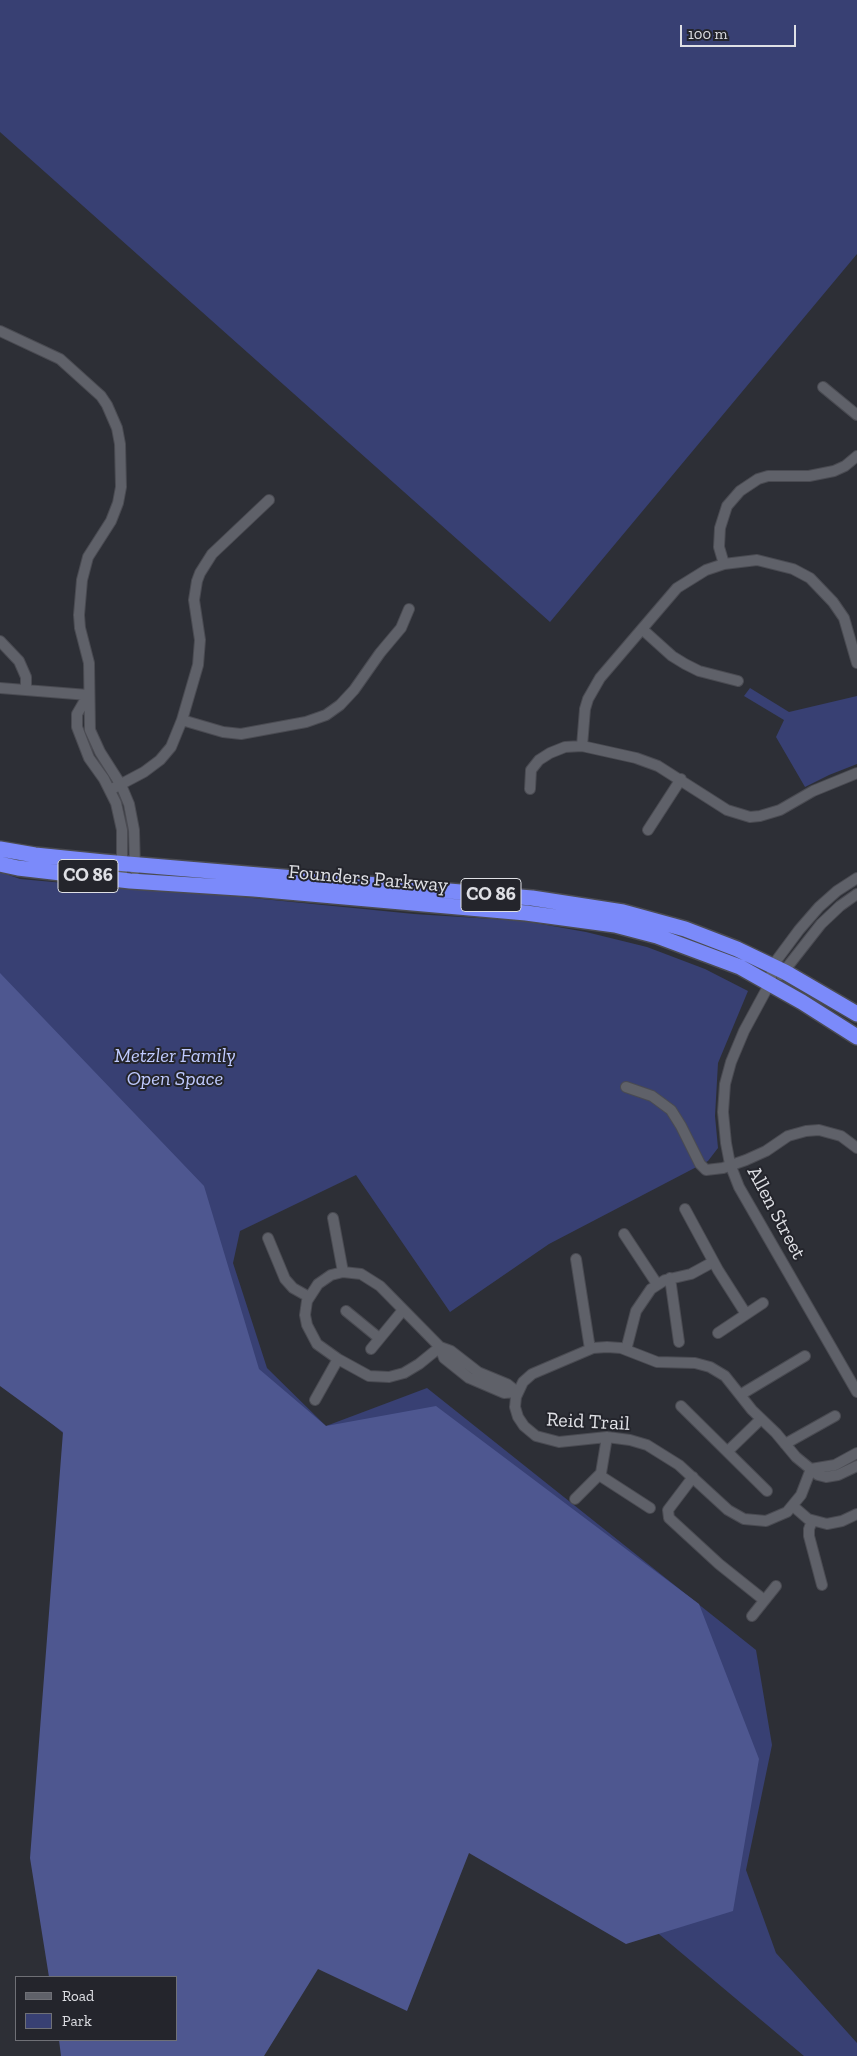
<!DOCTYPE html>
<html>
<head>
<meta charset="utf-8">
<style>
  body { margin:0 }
  #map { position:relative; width:857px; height:2056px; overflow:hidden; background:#2d2f36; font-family:"Zilla Slab",serif }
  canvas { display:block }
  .legend { position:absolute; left:15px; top:1976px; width:162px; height:65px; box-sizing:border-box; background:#24252c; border:1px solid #6f7076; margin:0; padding:6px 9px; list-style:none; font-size:15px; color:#dfe0e5 }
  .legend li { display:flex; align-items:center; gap:10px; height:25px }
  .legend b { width:25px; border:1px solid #6f7076 }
  .scale { position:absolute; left:680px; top:25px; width:116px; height:22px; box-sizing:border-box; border:2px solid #dfe0e5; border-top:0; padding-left:6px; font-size:15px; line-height:18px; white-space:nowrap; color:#dfe0e5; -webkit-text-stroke:4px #24252c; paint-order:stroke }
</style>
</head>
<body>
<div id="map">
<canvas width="857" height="2056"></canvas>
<ul class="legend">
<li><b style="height:6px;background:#5f6169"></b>Road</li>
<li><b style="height:14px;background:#384073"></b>Park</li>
</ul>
<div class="scale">100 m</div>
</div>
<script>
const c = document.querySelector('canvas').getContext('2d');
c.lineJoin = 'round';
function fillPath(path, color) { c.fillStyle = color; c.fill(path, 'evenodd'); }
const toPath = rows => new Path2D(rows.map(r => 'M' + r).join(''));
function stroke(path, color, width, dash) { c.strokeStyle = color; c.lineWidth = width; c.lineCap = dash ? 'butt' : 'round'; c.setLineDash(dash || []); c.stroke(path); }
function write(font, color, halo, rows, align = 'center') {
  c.font = font + ' "Zilla Slab",serif'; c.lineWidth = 4; c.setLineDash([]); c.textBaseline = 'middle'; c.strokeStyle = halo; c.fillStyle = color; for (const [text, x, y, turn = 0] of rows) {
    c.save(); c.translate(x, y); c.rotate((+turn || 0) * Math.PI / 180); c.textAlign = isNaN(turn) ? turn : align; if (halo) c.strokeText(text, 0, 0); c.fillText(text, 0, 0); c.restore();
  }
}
fillPath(toPath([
  [0,0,857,0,857,254,550,622,0,132],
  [750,688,789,712,857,696,857,764,829,775,805,787,776,737,784,720,744,696],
  [0,872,20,879,75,884,232,896,414,914,524,921,586,932,647,947,705,969,748,991,718,1063,715,1116,718,1148,708,1161,549,1244,450,1312,356,1175,240,1231,233,1263,267,1368,326,1426,427,1388,756,1650,772,1745,746,1870,776,1953,857,2043,857,2056,804,2056,0,1380]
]), '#384073');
fillPath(toPath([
  [0,973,204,1186,259,1369,326,1426,436,1406,699,1604,759,1759,733,1911,626,1944,469,1853,407,2011,318,1969,264,2056,61,2056,59,2040,176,2040,176,1977,49,1977,30,1858,63,1432,0,1386]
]), '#4e5790');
const minor = toPath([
  [0,331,60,359,101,396,107,405,117,428,120,444,121,487,118,503,111,521,88,557,82,580,79,615,80,628,89,663,90,730,100,752,121,785,129,804,134,830,135,870],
  [823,387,857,415],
  [724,564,719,547,720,528,727,506,740,491,758,479,768,476,809,476,834,471,845,466,857,456],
  [642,629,672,656,685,664,699,671,738,681],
  [0,641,19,661,26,677,26,690],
  [0,688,88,695],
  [88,695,77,714,77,727,89,758,104,779,116,803,122,830,122,880],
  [182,720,223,732,241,734,306,722,326,715,340,705,354,690,380,653,401,628,409,609],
  [582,746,585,709,588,699,600,678,677,588,706,570,724,564,757,560,793,569,810,578,833,602,844,618,857,663],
  [530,789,531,770,539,760,550,753,565,747,582,746,636,758,658,766,727,810,750,817,760,816,780,810,813,791,857,773],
  [110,790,144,772,160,760,171,747,182,720,198,665,200,640,194,600,197,581,200,573,212,554,269,500],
  [648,830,681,779],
  [857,878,837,891,819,907,799,930,773,965,770,983,744,1031,731,1062,725,1084,723,1112,726,1143,730,1164,739,1187,857,1392],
  [781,975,821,924,840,906,857,894],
  [626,1087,652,1096,671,1110,681,1126,700,1164,706,1170,723,1168,746,1160,766,1151,788,1136,806,1131,819,1130,841,1136,857,1148],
  [685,1209,718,1270,746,1314],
  [333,1218,343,1272],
  [624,1234,657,1284],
  [268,1238,285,1279,293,1288,309,1297],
  [576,1259,590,1349],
  [670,1278,679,1342],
  [346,1311,379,1338],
  [718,1333,763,1303],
  [440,1347,419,1364,404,1373,389,1377,369,1376,338,1359,317,1344,307,1325,305,1315,307,1301,318,1284,331,1275,343,1272,361,1274,380,1286,440,1347,451,1351,478,1372,507,1384,517,1392],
  [440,1347,444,1358,469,1378,504,1393,517,1392],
  [371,1349,403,1310],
  [626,1350,636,1311,651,1289,665,1280,691,1274,713,1262],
  [740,1395,805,1356],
  [315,1400,338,1359],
  [681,1406,767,1491],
  [785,1444,835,1416],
  [728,1451,761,1419],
  [811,1469,801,1495,787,1512,766,1521,744,1519,728,1510,679,1465,647,1445,630,1440,607,1437,559,1442,536,1436,524,1426,518,1417,515,1407,516,1397,523,1382,532,1374,593,1348,607,1347,621,1348,657,1362,695,1363,710,1367,725,1376,752,1410,776,1433,796,1457,818,1475,826,1477,838,1475,857,1466],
  [811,1469,835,1465,857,1453],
  [599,1475,650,1508],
  [693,1477,668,1510,669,1518,719,1564,764,1600],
  [575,1499,601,1473,607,1437],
  [793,1506,808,1519,827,1524,842,1521,857,1514],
  [812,1521,809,1529,809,1536,822,1585],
  [752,1616,776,1586]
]);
const highway = toPath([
  [0,849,35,855,104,862,532,898,623,912,685,929,737,949,785,972,857,1014],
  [0,864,18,868,130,881,254,889,526,913,615,925,657,936,740,967,802,1002,857,1037]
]);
stroke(minor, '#4a4b52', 12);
stroke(highway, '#4a4b52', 18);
stroke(minor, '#5f6169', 10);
stroke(highway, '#7b8afa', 15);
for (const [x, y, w] of [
  [88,876,60],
  [491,895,60]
]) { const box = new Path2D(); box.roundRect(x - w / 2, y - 16.5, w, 33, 4); c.fillStyle = '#24252c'; c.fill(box); stroke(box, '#dfe0e5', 1); }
write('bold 19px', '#dfe0e5', null, [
  ["CO 86",88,876],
  ["CO 86",491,895]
]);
write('20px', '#dfe0e5', '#24252c', [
  ["Founders Parkway",368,879,5],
  ["Allen Street",776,1213,62],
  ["Reid Trail",588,1422,3]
]);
write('italic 20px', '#c0cbff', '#24252c', [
  ["Metzler Family",175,1056],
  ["Open Space",175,1079]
]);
</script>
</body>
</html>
